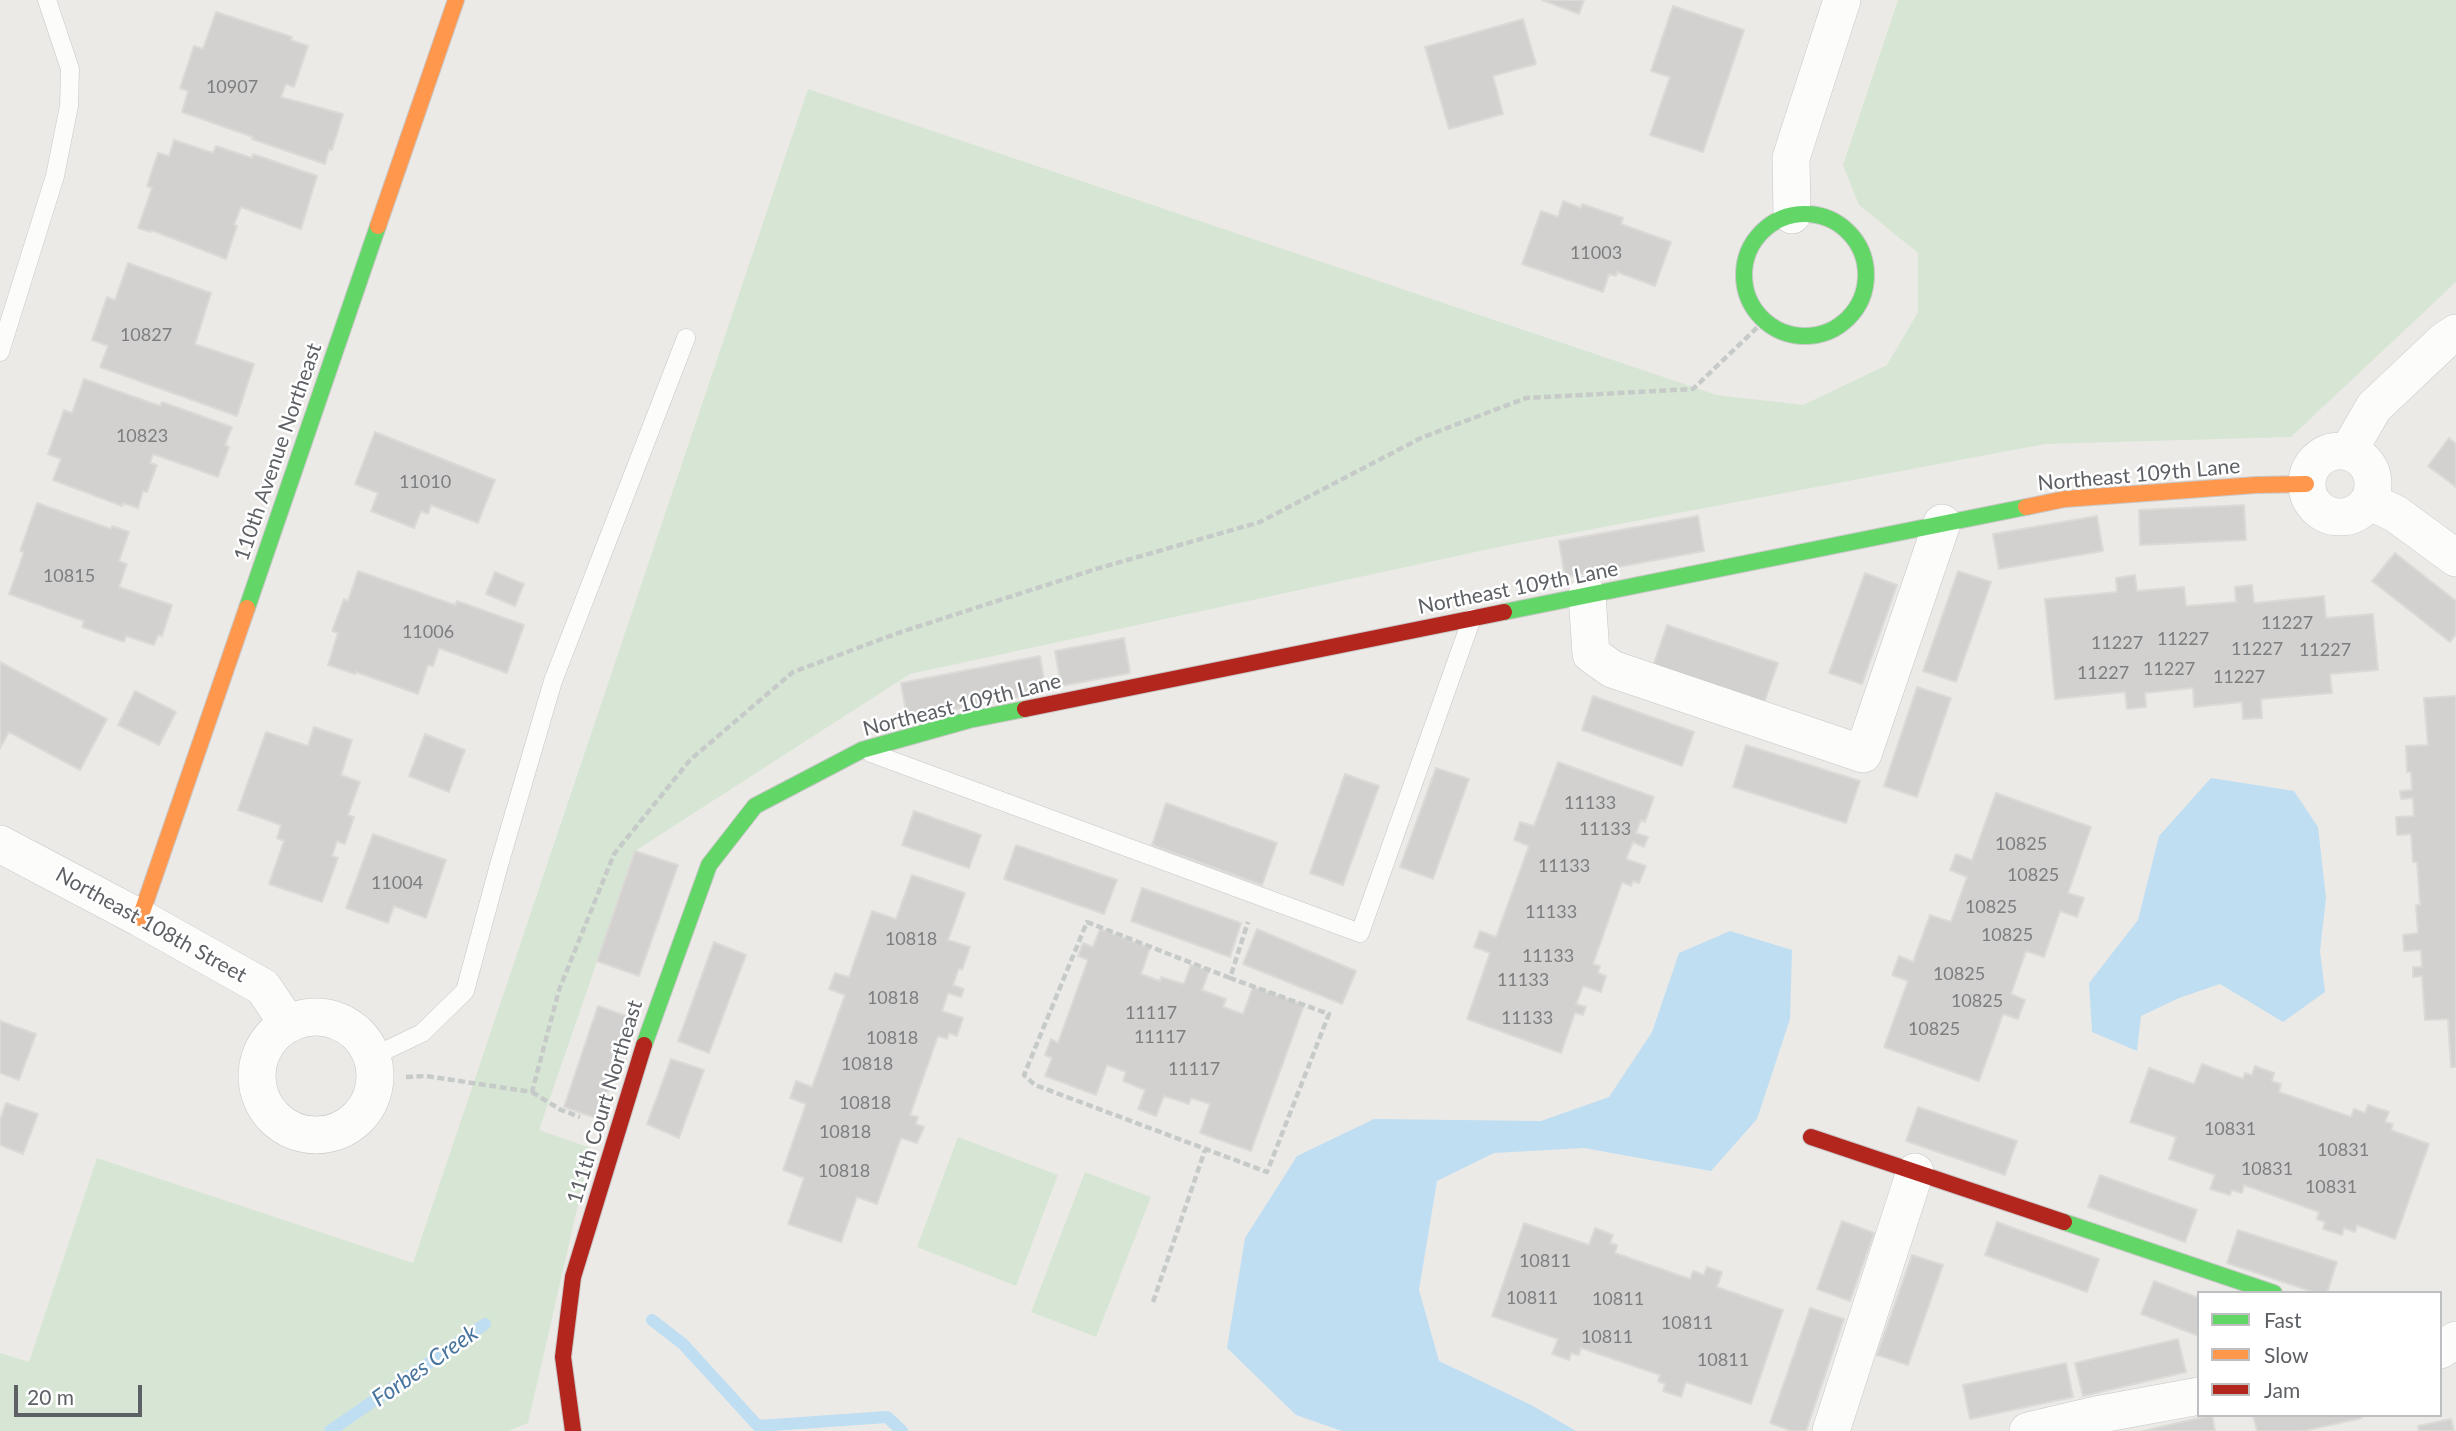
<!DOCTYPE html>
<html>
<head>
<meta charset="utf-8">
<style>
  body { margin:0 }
  #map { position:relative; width:2456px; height:1431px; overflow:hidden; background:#eceae7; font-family:Lato,sans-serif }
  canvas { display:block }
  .legend { position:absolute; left:2197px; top:1291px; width:245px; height:126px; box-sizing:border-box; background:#fff; border:2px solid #bebfc1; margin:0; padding:9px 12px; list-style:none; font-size:21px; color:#5d6064 }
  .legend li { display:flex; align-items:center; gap:14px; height:35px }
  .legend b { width:35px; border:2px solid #bebfc1 }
  .scale { position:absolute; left:14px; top:1385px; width:128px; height:32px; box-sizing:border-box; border:4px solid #5d6064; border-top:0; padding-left:9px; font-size:21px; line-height:24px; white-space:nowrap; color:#5d6064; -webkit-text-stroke:5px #fff; paint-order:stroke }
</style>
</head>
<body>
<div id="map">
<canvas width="2456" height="1431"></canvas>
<ul class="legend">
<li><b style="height:9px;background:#63d668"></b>Fast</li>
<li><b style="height:9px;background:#ff974d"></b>Slow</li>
<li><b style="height:9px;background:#b3261e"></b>Jam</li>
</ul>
<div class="scale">20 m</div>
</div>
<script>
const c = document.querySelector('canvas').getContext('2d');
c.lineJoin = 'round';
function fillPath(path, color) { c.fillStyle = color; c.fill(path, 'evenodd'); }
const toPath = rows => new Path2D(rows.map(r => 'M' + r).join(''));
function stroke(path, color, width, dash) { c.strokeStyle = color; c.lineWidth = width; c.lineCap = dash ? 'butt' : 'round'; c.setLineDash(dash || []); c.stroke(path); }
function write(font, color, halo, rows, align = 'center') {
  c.font = font + ' Lato,sans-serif'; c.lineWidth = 5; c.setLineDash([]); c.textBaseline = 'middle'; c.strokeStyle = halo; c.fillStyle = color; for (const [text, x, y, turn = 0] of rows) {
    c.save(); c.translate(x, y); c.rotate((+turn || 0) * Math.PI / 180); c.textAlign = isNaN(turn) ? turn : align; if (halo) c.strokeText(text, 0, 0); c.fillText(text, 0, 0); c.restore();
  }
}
fillPath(toPath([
  [1898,0,2456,0,2456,282,2291,437,2045,444,1508,545,910,674,635,851,539,1130,591,1148,528,1423,508,1431,0,1431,0,1353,29,1362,97,1158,413,1263,808,89,1717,395,1803,405,1887,365,1918,312,1918,253,1859,205,1843,165],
  [958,1137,1058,1175,1016,1286,917,1247],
  [1085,1172,1151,1197,1096,1337,1031,1312]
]), '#d7e6d4');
fillPath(toPath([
  [2211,778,2294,791,2318,827,2326,898,2320,951,2325,992,2283,1022,2220,984,2179,998,2141,1016,2137,1051,2092,1032,2089,983,2138,920,2159,836],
  [1730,931,1792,950,1790,1019,1757,1119,1711,1171,1584,1148,1494,1153,1437,1181,1419,1290,1439,1361,1531,1405,1576,1431,1342,1431,1296,1415,1227,1348,1245,1238,1297,1156,1374,1119,1541,1121,1609,1097,1652,1032,1679,953]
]), '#bfdef2');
stroke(toPath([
  [652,1320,683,1344,758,1426,887,1417,902,1431],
  [330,1431,485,1324]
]), '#bfdef2', 12);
const building = toPath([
  [1542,0,1584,0,1579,14,1542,0],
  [1673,6,1744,30,1703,152,1650,135,1670,77,1651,71,1673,6],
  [216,12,292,37,291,40,308,46,294,87,286,84,281,97,343,114,332,150,329,149,325,164,252,139,253,137,182,112,188,91,180,88,194,46,203,49,216,12],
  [1523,19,1536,64,1493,76,1503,114,1449,129,1425,47,1523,19],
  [174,140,213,153,216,146,252,158,253,154,317,176,301,229,241,207,234,225,237,226,226,259,151,230,151,232,138,228,152,188,147,186,158,153,169,156,174,140],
  [1563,201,1581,208,1582,204,1623,218,1621,224,1671,242,1655,286,1617,272,1616,276,1609,274,1603,292,1522,264,1541,211,1558,217,1563,201],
  [128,263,211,293,195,344,254,364,237,416,100,367,108,346,92,340,107,297,115,300,128,263],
  [84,379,160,406,162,402,232,427,225,445,229,447,218,477,153,454,150,463,157,465,147,492,143,491,138,508,123,503,122,506,53,480,61,459,48,454,64,410,72,413,84,379],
  [375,432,495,480,478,523,431,505,428,514,421,511,414,528,371,511,378,493,355,484,375,432],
  [2449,438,2456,444,2456,487,2428,466,2449,438],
  [37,503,111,529,112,526,129,532,119,561,127,564,119,587,172,605,162,636,158,635,154,645,126,636,124,642,82,627,84,621,9,594,24,552,20,551,37,503],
  [2244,505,2246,540,2140,545,2139,510,2244,505],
  [1698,516,1704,551,1565,577,1559,541,1698,516],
  [2097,516,2103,551,1999,569,1993,534,2097,516],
  [2395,553,2456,601,2456,634,2450,642,2372,581,2395,553],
  [358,571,455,605,457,601,524,625,507,673,439,648,433,666,428,665,418,694,356,672,355,674,328,665,338,633,332,631,344,599,348,601,358,571],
  [1958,571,1991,582,1956,682,1923,671,1958,571],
  [495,572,524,584,515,606,486,594,495,572],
  [1865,573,1897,585,1862,684,1829,673,1865,573],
  [2135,575,2137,591,2184,587,2186,606,2236,602,2235,587,2252,585,2254,603,2324,596,2326,618,2373,614,2378,670,2330,674,2332,693,2261,699,2262,718,2243,719,2242,702,2194,707,2193,688,2145,693,2146,707,2127,709,2125,692,2055,699,2045,599,2117,592,2116,578,2135,575],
  [1667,625,1778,663,1763,706,1652,669,1667,625],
  [1124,638,1130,673,1061,686,1055,651,1124,638],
  [1040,656,1046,692,907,718,901,683,1040,656],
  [0,662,107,719,80,770,9,732,0,748,0,662],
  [1917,687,1951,698,1917,797,1884,786,1917,687],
  [135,691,176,712,159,745,118,725,135,691],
  [1593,696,1694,732,1682,766,1582,730,1593,696],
  [2456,696,2456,1067,2451,1067,2448,1019,2425,1020,2422,976,2413,977,2413,967,2422,967,2421,950,2404,951,2403,935,2418,933,2416,905,2420,905,2417,862,2413,862,2411,834,2397,835,2396,817,2414,816,2413,798,2401,799,2400,791,2412,790,2411,772,2407,772,2406,746,2428,745,2424,698,2456,696],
  [314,727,352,740,341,775,360,782,348,815,354,817,345,844,337,841,332,856,338,858,322,902,269,884,284,841,277,838,281,825,238,810,266,732,308,746,314,727],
  [425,734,465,750,449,792,409,776,425,734],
  [1746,745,1860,781,1846,823,1733,787,1746,745],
  [1558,762,1654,797,1645,822,1641,820,1636,833,1648,837,1644,847,1633,842,1626,859,1646,866,1639,883,1633,881,1631,886,1622,882,1593,964,1600,966,1598,973,1606,976,1601,992,1583,986,1576,1004,1586,1007,1583,1015,1575,1013,1561,1053,1467,1019,1490,953,1474,947,1480,931,1496,937,1529,846,1514,840,1520,822,1534,826,1558,762],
  [1436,768,1469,779,1433,879,1400,867,1436,768],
  [1345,774,1379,786,1343,885,1310,873,1345,774],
  [1996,793,2091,827,2068,893,2084,898,2077,917,2060,911,2044,957,2026,951,2011,994,2025,1000,2018,1019,2003,1014,1979,1081,1884,1047,1908,981,1892,975,1899,956,1913,962,1930,915,1951,922,1967,877,1950,870,1956,854,1972,860,1996,793],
  [1166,803,1277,843,1262,885,1152,845,1166,803],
  [914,811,981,835,969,868,902,845,914,811],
  [373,834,446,860,426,918,394,906,388,923,346,908,373,834],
  [1016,845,1117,880,1104,914,1004,879,1016,845],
  [635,851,678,865,639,976,597,961,635,851],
  [912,875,965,893,948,940,970,947,962,970,959,968,953,985,964,989,961,997,948,993,942,1011,963,1018,957,1036,949,1033,947,1039,938,1036,910,1115,918,1117,916,1124,924,1127,917,1143,901,1138,877,1204,857,1197,841,1242,788,1224,804,1178,783,1170,806,1104,790,1098,796,1081,812,1087,845,995,829,989,835,973,849,977,872,911,896,919,912,875],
  [1142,888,1241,923,1230,957,1131,921,1142,888],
  [1100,929,1150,948,1141,974,1160,981,1161,977,1184,984,1191,965,1209,971,1202,990,1226,999,1223,1007,1243,1014,1253,987,1304,1005,1251,1151,1200,1133,1210,1104,1191,1098,1189,1104,1164,1096,1156,1116,1138,1109,1145,1090,1123,1081,1126,1072,1107,1065,1096,1095,1045,1076,1052,1058,1045,1055,1051,1039,1058,1043,1088,960,1078,956,1083,943,1093,947,1100,929],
  [1257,929,1356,971,1342,1004,1243,964,1257,929],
  [714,942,746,955,709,1053,678,1041,714,942],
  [598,1006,632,1018,599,1119,564,1107,598,1006],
  [0,1021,36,1034,19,1080,0,1073,0,1021],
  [671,1059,704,1070,679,1138,647,1124,671,1059],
  [2202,1064,2243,1079,2245,1073,2252,1075,2255,1066,2274,1073,2272,1081,2281,1084,2279,1092,2351,1117,2354,1109,2365,1113,2368,1105,2389,1112,2385,1122,2393,1124,2391,1130,2429,1144,2395,1239,2357,1225,2355,1232,2344,1228,2342,1235,2323,1229,2325,1222,2317,1219,2319,1212,2244,1185,2242,1193,2232,1190,2230,1195,2210,1189,2215,1175,2169,1159,2176,1137,2130,1122,2149,1068,2194,1084,2202,1064],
  [6,1103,38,1114,23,1154,0,1145,0,1120,6,1103],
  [1918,1107,2017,1141,2005,1175,1906,1141,1918,1107],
  [2100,1175,2197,1210,2185,1242,2088,1207,2100,1175],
  [1842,1221,1874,1233,1850,1301,1817,1289,1842,1221],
  [1997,1222,2099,1259,2087,1292,1985,1255,1997,1222],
  [1524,1223,1589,1245,1595,1228,1613,1235,1610,1243,1617,1245,1615,1253,1690,1279,1693,1271,1704,1275,1707,1267,1722,1272,1717,1287,1783,1310,1751,1404,1686,1382,1681,1397,1663,1391,1665,1384,1658,1381,1660,1375,1581,1348,1579,1355,1571,1353,1569,1360,1552,1354,1558,1339,1492,1316,1524,1223],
  [2238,1230,2337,1262,2327,1293,2316,1293,2227,1263,2238,1230],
  [1912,1255,1943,1265,1908,1365,1877,1355,1912,1255],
  [2154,1281,2199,1298,2199,1336,2141,1314,2154,1281],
  [1810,1308,1844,1319,1806,1431,1792,1431,1770,1423,1810,1308],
  [2178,1339,2186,1372,2083,1396,2075,1363,2178,1339],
  [2066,1363,2073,1397,1970,1419,1963,1385,2066,1363],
  [2212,1415,2215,1431,2143,1431,2212,1415],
  [2253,1415,2361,1415,2362,1418,2303,1431,2257,1431,2253,1415],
  [2451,1419,2454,1431,2419,1431,2418,1426,2451,1419]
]);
fillPath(building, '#d3d1d0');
stroke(building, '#dbdad6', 2);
const lane = toPath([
  [0,352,55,176,69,106,70,69,47,0],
  [871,753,1360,933,1472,618],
  [372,1057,422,1033,465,991,499,865,553,681,686,338]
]);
const street = toPath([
  [1792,215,1791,158,1842,0],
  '2307 484a33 33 0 1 1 66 0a33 33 0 1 1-66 0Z',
  [2348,452,2374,407,2444,341,2456,333],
  [2369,501,2396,514,2456,558],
  [1587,595,1591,654,1612,669,1863,754,1942,523],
  [0,844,140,918,263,987,287,1023],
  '257 1076a59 59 0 1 1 118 0a59 59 0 1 1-118 0Z',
  [2440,1350,2456,1340],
  [1831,1431,1915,1172],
  [2028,1431,2096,1415,2199,1396]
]);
const fast = toPath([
  '1744 275a61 61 0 1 1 122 0a61 61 0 1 1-122 0Z',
  [247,608,378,226],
  [1504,612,2026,507],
  [644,1045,709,865,755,806,862,750,969,720,1025,709],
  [2064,1222,2274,1293]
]);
const slow = toPath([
  [378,226,456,0],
  [2026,507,2065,499,2256,485,2306,484],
  [140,918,247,608]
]);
const jam = toPath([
  [1025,709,1504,612],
  [1811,1137,2064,1222],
  [573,1431,563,1357,573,1277,644,1045]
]);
stroke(lane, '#c6c6c7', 19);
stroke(street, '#c6c6c7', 38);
stroke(fast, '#c9c8c8', 18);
stroke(slow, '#c9c8c8', 18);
stroke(jam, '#c9c8c8', 18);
stroke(toPath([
  [1230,978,1087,922,1024,1075,1035,1085,1267,1172,1329,1014,1230,978,1248,922],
  [406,1077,426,1076,532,1092,559,990,614,854,690,760,793,672,898,633,1096,569,1260,522,1421,438,1526,398,1693,389,1764,321],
  [532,1092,561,1110,580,1117],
  [1153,1302,1205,1150]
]), '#c6cac8', 4.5, [7, 3.5]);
stroke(lane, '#fcfcfb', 18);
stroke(street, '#fcfcfb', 37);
stroke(fast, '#63d668', 16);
stroke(slow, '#ff974d', 16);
stroke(jam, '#b3261e', 16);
write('18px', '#7c7e80', null, [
  ["10907",232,87],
  ["11003",1596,253],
  ["10827",146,335],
  ["10823",142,436],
  ["11010",425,482],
  ["10815",69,576],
  ["11227",2287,623],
  ["11006",428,632],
  ["11227",2183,639],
  ["11227",2117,643],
  ["11227",2257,649],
  ["11227",2325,650],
  ["11227",2169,669],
  ["11227",2103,673],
  ["11227",2239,677],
  ["11133",1590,803],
  ["11133",1605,829],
  ["10825",2021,844],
  ["11133",1564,866],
  ["10825",2033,875],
  ["11004",397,883],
  ["10825",1991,907],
  ["11133",1551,912],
  ["10825",2007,935],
  ["10818",911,939],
  ["11133",1548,956],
  ["10825",1959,974],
  ["11133",1523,980],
  ["10818",893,998],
  ["10825",1977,1001],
  ["11117",1151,1013],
  ["11133",1527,1018],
  ["10825",1934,1029],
  ["11117",1160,1037],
  ["10818",892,1038],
  ["10818",867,1064],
  ["11117",1194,1069],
  ["10818",865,1103],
  ["10831",2230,1129],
  ["10818",845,1132],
  ["10831",2343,1150],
  ["10831",2267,1169],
  ["10818",844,1171],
  ["10831",2331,1187],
  ["10811",1545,1261],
  ["10811",1532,1298],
  ["10811",1618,1299],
  ["10811",1687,1323],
  ["10811",1607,1337],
  ["10811",1723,1360]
]);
write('21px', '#5d6064', '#fff', [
  ["110th Avenue Northeast",278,452,-71],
  ["Northeast 109th Lane",2139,475,-5],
  ["Northeast 109th Lane",1518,588,-11],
  ["Northeast 109th Lane",962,705,-14],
  ["Northeast 108th Street",151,925,29],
  ["111th Court Northeast",605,1102,-73]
]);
write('italic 23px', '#47759e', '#fff', [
  ["Forbes Creek",425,1366,-35]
]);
</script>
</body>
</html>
